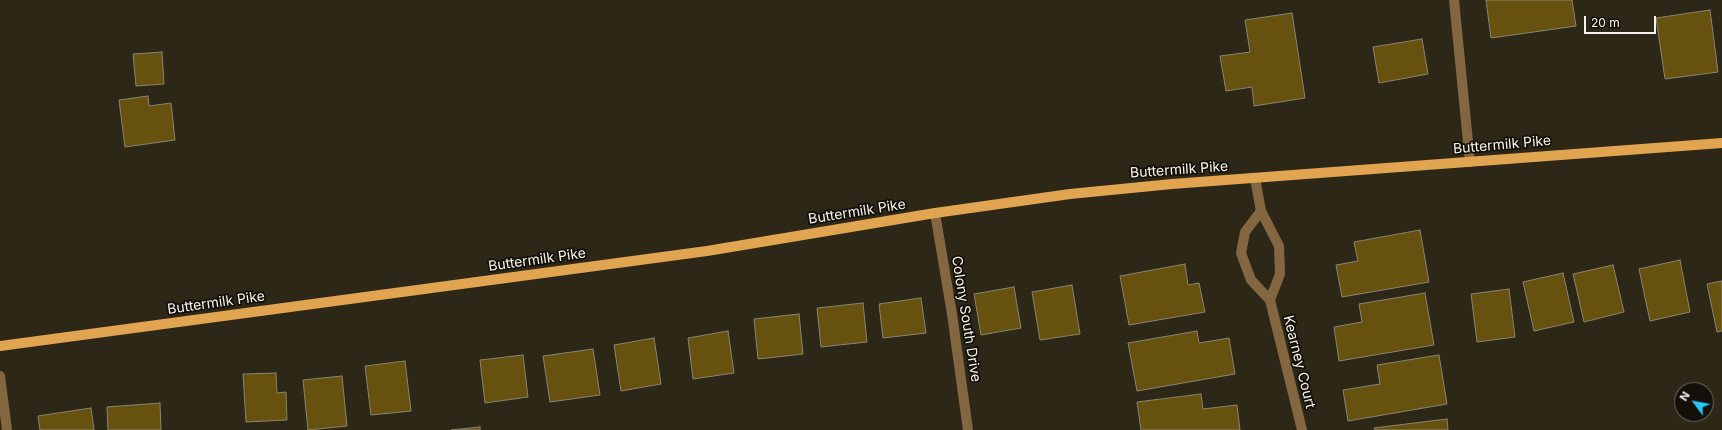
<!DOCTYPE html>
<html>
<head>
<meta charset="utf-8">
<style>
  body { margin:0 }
  #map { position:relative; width:1722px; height:430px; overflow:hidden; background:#2d2718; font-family:Inter,sans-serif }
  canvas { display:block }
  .north { position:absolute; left:1674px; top:382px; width:40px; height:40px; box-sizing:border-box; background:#13100a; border:1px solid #6f6b64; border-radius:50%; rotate:302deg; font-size:11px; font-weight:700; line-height:16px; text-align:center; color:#f8f4eb }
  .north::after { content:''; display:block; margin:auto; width:14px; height:18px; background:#24c9fe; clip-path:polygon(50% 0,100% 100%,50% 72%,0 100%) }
  .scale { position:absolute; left:1584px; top:16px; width:72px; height:18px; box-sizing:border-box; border:2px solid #f8f4eb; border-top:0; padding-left:5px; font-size:12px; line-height:14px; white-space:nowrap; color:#f8f4eb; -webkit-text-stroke:3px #13100a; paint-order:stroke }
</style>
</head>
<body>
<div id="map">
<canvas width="1722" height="430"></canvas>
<div class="north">N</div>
<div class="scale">20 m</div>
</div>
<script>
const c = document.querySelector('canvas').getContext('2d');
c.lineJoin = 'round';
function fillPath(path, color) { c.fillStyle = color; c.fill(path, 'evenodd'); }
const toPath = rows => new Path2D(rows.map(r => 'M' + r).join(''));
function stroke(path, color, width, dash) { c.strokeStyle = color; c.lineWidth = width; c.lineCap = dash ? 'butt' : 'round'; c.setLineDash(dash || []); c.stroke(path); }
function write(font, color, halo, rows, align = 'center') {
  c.font = font + ' Inter,sans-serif'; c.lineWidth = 3.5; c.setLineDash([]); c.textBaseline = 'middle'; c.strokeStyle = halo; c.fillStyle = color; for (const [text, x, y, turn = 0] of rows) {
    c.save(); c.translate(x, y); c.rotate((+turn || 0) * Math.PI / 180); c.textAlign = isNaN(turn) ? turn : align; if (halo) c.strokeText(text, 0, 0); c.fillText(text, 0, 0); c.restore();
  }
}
const building = toPath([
  [1486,0,1572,0,1576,26,1491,38,1486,0],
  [1710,10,1718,72,1665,79,1656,18,1710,10],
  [1292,13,1305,98,1254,106,1252,87,1226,91,1220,56,1250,52,1245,20,1292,13],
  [1422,39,1428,74,1379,83,1373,47,1422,39],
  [162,52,164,84,136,86,133,54,162,52],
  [148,96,149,106,171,103,175,140,125,147,119,100,148,96],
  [1420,230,1429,282,1342,297,1336,265,1358,261,1354,242,1420,230],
  [1680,260,1690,312,1650,321,1639,269,1680,260],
  [1185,264,1188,285,1199,283,1205,312,1129,325,1120,276,1185,264],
  [1613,265,1624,312,1584,322,1573,274,1613,265],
  [1563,273,1574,322,1534,331,1523,282,1563,273],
  [1722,281,1722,331,1717,332,1707,284,1722,281],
  [1072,285,1080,334,1040,340,1032,292,1072,285],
  [1014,287,1021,328,981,335,974,294,1014,287],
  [1509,289,1515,337,1477,342,1471,294,1509,289],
  [1425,293,1434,345,1339,361,1334,327,1362,322,1359,304,1425,293],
  [921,298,926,333,883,338,879,304,921,298],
  [863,303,867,342,821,347,817,308,863,303],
  [799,314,803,354,758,359,754,319,799,314],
  [728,331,734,373,693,379,688,338,728,331],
  [1197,331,1199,343,1229,338,1235,374,1137,391,1128,343,1197,331],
  [654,338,661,384,621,391,614,345,654,338],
  [593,349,600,395,550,402,543,356,593,349],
  [523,355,528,397,485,403,480,360,523,355],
  [1439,355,1447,404,1348,421,1343,390,1380,384,1377,365,1439,355],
  [405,361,411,411,371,415,365,366,405,361],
  [276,373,277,393,286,392,287,420,246,422,243,374,276,373],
  [342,376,347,426,308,430,303,380,342,376],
  [1201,394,1203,409,1237,405,1240,430,1141,430,1137,402,1201,394],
  [160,403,161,430,108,430,107,407,160,403],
  [91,408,94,430,40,430,38,416,91,408],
  [1447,419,1448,430,1375,430,1374,428,1447,419],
  [480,427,480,430,451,430,480,427]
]);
fillPath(building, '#66510e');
stroke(building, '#8b8472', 1);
stroke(toPath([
  [1454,0,1470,162],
  [1255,178,1261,211,1279,246,1280,274,1270,300],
  [1261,211,1245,232,1241,253,1251,280,1270,300,1302,430],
  [935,213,952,314,968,430],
  [0,376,7,430]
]), '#846741', 10);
stroke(toPath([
  [0,346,707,251,935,213,1070,194,1172,184,1722,143]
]), '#e1a451', 10);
write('14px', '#f8f4eb', '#13100a', [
  ["Buttermilk Pike",1502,145,-5],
  ["Buttermilk Pike",1179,170,-4],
  ["Buttermilk Pike",857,212,-9],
  ["Buttermilk Pike",537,260,-8],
  ["Buttermilk Pike",216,303,-8],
  ["Colony South Drive",966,319,81],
  ["Kearney Court",1299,362,76]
]);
</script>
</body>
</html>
